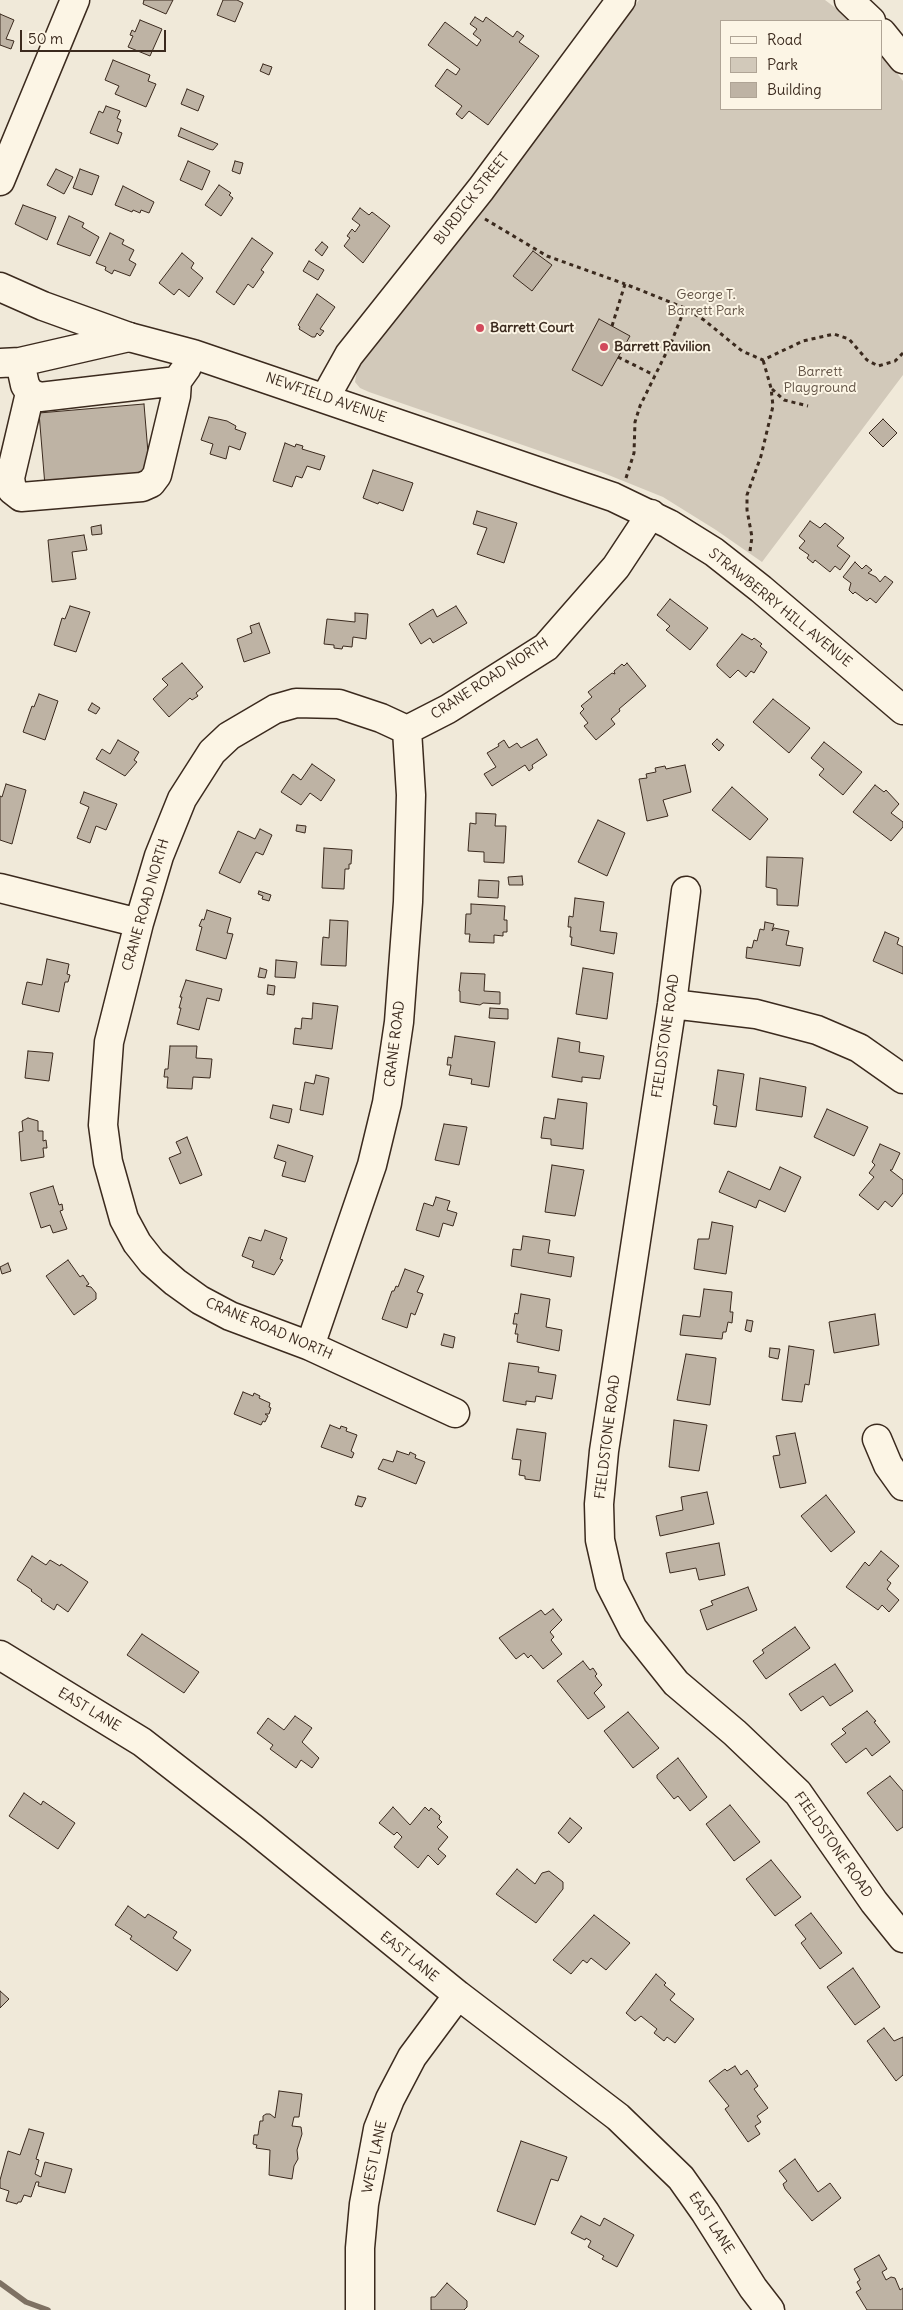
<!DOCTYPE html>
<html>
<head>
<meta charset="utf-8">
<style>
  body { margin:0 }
  #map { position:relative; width:903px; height:2310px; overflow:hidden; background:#f0e9d9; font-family:Delius,sans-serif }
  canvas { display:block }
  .legend { position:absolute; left:720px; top:20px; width:162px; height:90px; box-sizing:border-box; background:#fcf5e5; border:1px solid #afa495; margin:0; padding:6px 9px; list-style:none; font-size:15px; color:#3b2a1e }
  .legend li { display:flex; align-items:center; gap:10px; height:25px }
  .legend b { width:25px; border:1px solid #afa495 }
  .scale { position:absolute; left:20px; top:30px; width:146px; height:22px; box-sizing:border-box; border:2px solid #3b2a1e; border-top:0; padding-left:6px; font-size:15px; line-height:18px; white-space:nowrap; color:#3b2a1e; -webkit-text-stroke:4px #fcf5e5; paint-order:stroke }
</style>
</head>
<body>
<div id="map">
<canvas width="903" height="2310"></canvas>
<ul class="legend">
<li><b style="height:6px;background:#fcf5e5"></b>Road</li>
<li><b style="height:14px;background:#d2c9ba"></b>Park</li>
<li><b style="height:14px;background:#beb3a4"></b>Building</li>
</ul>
<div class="scale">50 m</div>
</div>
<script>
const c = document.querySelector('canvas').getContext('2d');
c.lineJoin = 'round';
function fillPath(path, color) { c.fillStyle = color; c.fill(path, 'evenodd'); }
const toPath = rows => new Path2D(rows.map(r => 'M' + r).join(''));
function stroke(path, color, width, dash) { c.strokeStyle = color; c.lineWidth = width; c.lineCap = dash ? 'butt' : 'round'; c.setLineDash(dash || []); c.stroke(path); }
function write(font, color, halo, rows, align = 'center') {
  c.font = font + ' Delius,sans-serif'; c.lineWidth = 4; c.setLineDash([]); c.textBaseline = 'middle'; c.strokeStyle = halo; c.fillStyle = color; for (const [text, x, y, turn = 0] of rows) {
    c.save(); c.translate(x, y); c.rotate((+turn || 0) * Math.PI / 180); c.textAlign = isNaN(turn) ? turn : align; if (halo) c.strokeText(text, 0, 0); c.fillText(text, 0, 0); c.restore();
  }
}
fillPath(toPath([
  [639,0,825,0,853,21,722,21,722,109,882,109,882,53,903,81,903,375,762,562,716,530,663,497,601,472,369,392,360,388,355,382,357,369,367,354]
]), '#d2c9ba');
stroke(toPath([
  [0,2283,26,2302,48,2310]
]), '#7e7163', 5.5);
const building = toPath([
  [144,0,173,0,166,14,143,4,144,0],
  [223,0,237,0,243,3,235,22,217,15,223,0],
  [0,14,14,20,6,39,14,41,11,49,0,45,0,14],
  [475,17,483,22,486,17,513,37,517,31,524,36,519,42,539,56,488,125,469,111,462,119,456,114,462,106,435,86,447,69,456,75,460,69,428,45,445,22,477,46,481,40,473,34,477,29,470,24,475,17],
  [140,20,162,29,150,56,128,47,133,36,130,35,132,30,135,32,140,20],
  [113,60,150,75,148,81,156,84,146,107,115,94,119,86,105,80,113,60],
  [263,64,272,67,269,75,260,71,263,64],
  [187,89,204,96,198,111,181,104,187,89],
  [106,106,120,111,117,118,121,120,117,131,122,133,118,144,90,133,99,111,103,113,106,106],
  [181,128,218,144,213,150,209,149,178,136,181,128],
  [188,161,210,171,202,190,180,180,188,161],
  [235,161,243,163,240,174,232,171,235,161],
  [56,169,73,177,64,194,47,185,56,169],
  [80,169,99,176,92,195,73,188,80,169],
  [219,185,231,193,229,195,233,198,221,216,205,205,219,185],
  [123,186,154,202,149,213,141,210,140,213,133,210,132,212,115,205,123,186],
  [23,205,56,217,47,240,15,224,23,205],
  [360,208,369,215,372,212,390,226,363,263,344,246,350,238,347,236,352,229,355,232,360,225,352,219,360,208],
  [69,216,84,223,82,227,99,237,90,256,57,244,69,216],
  [110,233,124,240,122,244,134,250,129,260,136,264,130,276,114,270,112,274,105,270,106,267,96,263,110,233],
  [252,238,273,253,261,270,264,272,253,288,248,284,234,305,216,292,252,238],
  [322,242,328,247,322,256,315,250,322,242],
  [533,251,552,265,532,291,513,276,533,251],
  [182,253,194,263,191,268,203,278,189,297,179,289,174,295,159,283,182,253],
  [309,261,324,270,318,280,303,271,309,261],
  [317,294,335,307,320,329,324,331,320,336,317,333,315,337,312,337,299,329,300,327,298,325,317,294],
  [599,319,630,336,602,386,572,370,599,319],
  [144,404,150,477,45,486,39,413,144,404],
  [209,417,227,421,236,426,235,429,246,433,240,450,229,446,226,459,210,454,213,444,201,440,209,417],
  [883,419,897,433,883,447,869,433,883,419],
  [285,443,295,447,296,444,303,446,302,449,325,456,320,470,307,466,302,478,296,476,292,487,273,481,285,443],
  [373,470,413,483,403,511,379,502,378,504,363,498,373,470],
  [477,511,517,523,504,563,477,554,487,528,473,524,477,511],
  [810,521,820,528,825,523,844,538,837,546,850,556,840,570,835,566,830,572,815,560,813,563,807,558,809,555,799,548,805,541,799,536,810,521],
  [101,525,102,534,92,535,91,527,101,525],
  [84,535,87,550,72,552,76,579,52,582,48,540,84,535],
  [855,562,862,569,866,565,872,570,868,573,876,577,880,582,885,576,893,582,876,603,870,598,867,601,855,592,853,594,849,590,851,583,843,577,855,562],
  [670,599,708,628,690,650,666,630,670,626,657,615,670,599],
  [70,606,90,612,76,652,54,645,62,618,65,619,70,606],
  [456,606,467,623,433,643,430,638,421,644,409,624,433,609,437,617,456,606],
  [355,613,368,614,366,639,353,637,352,647,343,646,342,649,334,648,334,645,324,644,327,619,355,622,355,613],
  [259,623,270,653,244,662,237,639,252,633,250,626,259,623],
  [742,634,752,640,754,638,762,644,760,646,767,652,754,673,751,671,746,677,738,670,730,678,717,666,717,664,742,634],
  [182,663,203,687,196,693,198,696,192,700,190,698,169,717,153,699,168,685,162,679,182,663],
  [627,663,646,686,619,709,620,711,611,719,615,724,596,740,584,726,588,723,580,713,584,709,581,706,592,697,588,692,612,673,615,674,614,671,622,664,624,666,627,663],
  [39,694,58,701,45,740,23,732,32,706,34,707,39,694],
  [773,699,810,728,789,753,753,722,773,699],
  [92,703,100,708,96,714,88,710,92,703],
  [537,739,547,755,532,765,533,768,529,771,525,765,492,786,484,774,496,767,487,753,499,746,498,744,504,740,509,748,517,743,521,748,537,739],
  [717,739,724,745,719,751,712,744,717,739],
  [118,740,139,752,134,760,137,762,125,776,96,759,102,749,110,754,118,740],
  [824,742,862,772,843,795,819,775,824,769,811,758,824,742],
  [312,764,335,780,321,801,310,793,301,805,281,792,293,774,301,780,312,764],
  [685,765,691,792,663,800,668,816,647,821,639,779,647,778,646,774,656,772,655,768,665,766,666,769,685,765],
  [6,784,26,790,12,844,0,840,0,796,2,797,6,784],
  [875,785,884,792,886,790,899,804,891,813,903,822,903,827,891,841,853,812,875,785],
  [732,787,768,819,750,840,712,810,732,787],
  [84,792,117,804,106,830,96,826,90,843,77,838,89,807,80,803,84,792],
  [476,813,496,814,495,826,506,826,504,863,484,862,484,852,468,851,470,823,476,824,476,813],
  [598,820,625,833,607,876,578,862,598,820],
  [297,825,306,826,305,833,296,831,297,825],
  [260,829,272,835,263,855,256,852,240,883,219,873,238,831,255,839,260,829],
  [324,848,352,850,351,864,349,864,349,869,345,869,344,889,322,888,324,848],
  [767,857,803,858,798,906,777,905,777,889,766,887,767,857],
  [522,876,523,885,509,885,508,877,522,876],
  [479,880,499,881,498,898,478,897,479,880],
  [259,891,271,895,269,901,262,899,263,896,258,894,259,891],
  [575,898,604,902,600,931,617,933,614,954,571,945,572,937,570,937,571,927,568,927,569,916,573,917,575,898],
  [471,904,505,906,504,920,507,920,507,932,503,932,503,936,494,935,494,943,469,942,470,934,465,934,466,914,471,914,471,904],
  [207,910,231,918,227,933,233,934,226,959,196,950,202,927,199,926,202,919,204,920,207,910],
  [330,920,348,921,346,966,321,965,323,937,329,938,330,920],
  [765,922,774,924,772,931,774,928,789,931,786,945,803,948,800,966,746,958,747,947,752,948,754,940,757,941,760,929,764,930,765,922],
  [885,932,899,938,897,944,903,947,903,974,873,961,885,932],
  [47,959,69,964,67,974,70,975,68,982,65,982,59,1012,22,1004,27,982,42,985,47,959],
  [276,960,297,962,295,978,275,977,276,960],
  [260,968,267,970,265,978,258,977,260,968],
  [583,968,613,973,607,1019,576,1014,583,968],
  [461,973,485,974,484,991,500,992,500,1004,483,1003,480,1005,460,1002,460,991,459,991,461,973],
  [186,980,222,989,219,1001,207,998,199,1030,177,1024,181,1008,179,1008,182,997,180,997,186,980],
  [268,985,275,986,274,995,267,994,268,985],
  [313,1003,338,1006,332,1049,293,1044,295,1028,301,1029,302,1018,312,1019,313,1003],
  [490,1008,508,1009,508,1019,489,1018,490,1008],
  [455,1036,495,1042,489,1087,471,1084,472,1079,449,1075,451,1065,447,1065,448,1057,452,1058,455,1036],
  [558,1038,580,1042,579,1052,604,1056,600,1079,582,1077,582,1082,552,1077,558,1038],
  [170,1046,197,1046,196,1058,212,1059,210,1078,193,1077,192,1089,167,1088,168,1077,164,1077,165,1069,168,1069,170,1046],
  [28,1051,53,1053,49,1081,25,1078,28,1051],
  [718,1070,744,1074,736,1127,714,1124,717,1106,713,1105,718,1070],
  [316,1075,329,1078,323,1115,300,1110,305,1082,314,1084,316,1075],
  [760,1078,806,1087,802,1117,756,1110,760,1078],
  [558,1099,587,1103,583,1149,551,1145,551,1139,541,1138,544,1117,555,1119,558,1099],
  [273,1105,292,1109,289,1123,270,1118,273,1105],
  [827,1109,868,1127,854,1156,814,1137,827,1109],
  [28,1118,38,1121,38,1131,43,1131,43,1141,46,1140,47,1148,43,1148,44,1157,21,1161,19,1132,23,1131,22,1121,28,1118],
  [444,1124,467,1127,459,1165,435,1160,444,1124],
  [187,1137,202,1175,180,1184,169,1158,181,1153,176,1142,187,1137],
  [880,1144,900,1153,892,1170,890,1170,903,1180,903,1193,892,1207,885,1201,878,1210,859,1195,874,1177,869,1173,875,1165,872,1162,880,1144],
  [278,1145,313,1156,305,1182,282,1176,286,1162,274,1158,278,1145],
  [552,1165,584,1170,575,1216,545,1212,552,1165],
  [780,1167,801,1177,785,1212,759,1200,756,1208,719,1192,728,1171,770,1190,780,1167],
  [53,1186,59,1205,62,1204,63,1210,60,1211,67,1229,53,1233,50,1225,41,1228,30,1193,53,1186],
  [436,1197,450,1201,447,1210,457,1213,453,1226,443,1223,439,1237,416,1230,424,1203,433,1206,436,1197],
  [712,1222,733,1226,726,1274,694,1269,698,1239,709,1239,712,1222],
  [265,1230,287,1238,280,1259,283,1260,274,1275,252,1267,254,1261,242,1256,249,1237,261,1241,265,1230],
  [523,1236,550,1240,548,1253,574,1257,571,1277,511,1266,513,1249,521,1250,523,1236],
  [68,1260,80,1277,83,1275,89,1284,86,1286,91,1287,96,1293,96,1299,74,1315,46,1276,68,1260],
  [8,1263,11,1271,2,1274,0,1267,8,1263],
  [405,1269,424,1276,417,1292,423,1294,415,1315,411,1313,407,1328,382,1319,392,1291,394,1291,396,1286,398,1287,405,1269],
  [704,1289,732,1292,730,1312,733,1312,732,1323,728,1322,726,1332,723,1332,722,1339,680,1335,683,1315,700,1317,704,1289],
  [521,1294,550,1299,546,1327,562,1330,559,1351,517,1342,518,1334,515,1334,517,1324,513,1324,515,1313,518,1314,521,1294],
  [875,1314,879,1345,834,1353,829,1322,875,1314],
  [747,1320,753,1321,751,1332,745,1330,747,1320],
  [444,1334,455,1337,453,1348,441,1345,444,1334],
  [789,1346,814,1350,809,1385,805,1384,802,1402,782,1400,789,1346],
  [770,1348,780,1349,778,1359,769,1357,770,1348],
  [686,1354,716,1358,710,1405,677,1400,686,1354],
  [509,1363,539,1367,538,1372,556,1375,552,1399,536,1396,535,1402,526,1401,526,1405,503,1401,509,1363],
  [243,1392,253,1396,254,1393,260,1396,259,1398,270,1403,269,1407,271,1408,269,1414,265,1414,268,1416,265,1422,263,1421,261,1425,234,1414,243,1392],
  [674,1420,707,1425,699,1471,669,1467,674,1420],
  [330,1425,340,1429,341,1426,347,1428,346,1431,357,1435,351,1451,354,1453,352,1458,321,1447,330,1425],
  [517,1429,546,1433,540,1481,525,1479,525,1476,519,1475,521,1460,512,1459,517,1429],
  [795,1433,806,1483,780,1488,773,1456,780,1455,776,1436,795,1433],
  [397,1451,409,1455,410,1452,416,1455,415,1458,425,1462,416,1484,378,1469,383,1459,393,1462,397,1451],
  [707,1492,714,1524,660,1536,656,1516,683,1510,681,1497,707,1492],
  [826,1495,855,1532,831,1552,801,1516,826,1495],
  [358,1496,366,1498,362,1507,355,1505,358,1496],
  [719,1543,725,1575,699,1580,696,1568,670,1573,666,1553,719,1543],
  [881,1551,899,1566,887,1580,891,1583,887,1589,899,1600,889,1612,882,1605,878,1610,846,1587,865,1562,869,1566,881,1551],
  [32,1556,46,1565,50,1560,60,1566,61,1564,88,1582,68,1612,57,1604,54,1610,41,1601,42,1599,31,1591,32,1590,17,1580,32,1556],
  [748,1587,757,1610,707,1630,700,1610,713,1605,711,1601,748,1587],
  [553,1609,562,1620,550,1632,554,1637,551,1640,562,1654,543,1669,531,1655,528,1658,524,1653,516,1659,499,1638,541,1610,545,1615,553,1609],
  [795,1627,810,1648,766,1679,753,1661,764,1653,762,1650,795,1627],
  [142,1634,199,1672,184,1693,127,1655,142,1634],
  [583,1661,590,1670,593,1668,597,1674,595,1676,602,1685,594,1693,605,1707,588,1719,557,1681,583,1661],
  [835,1664,853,1691,830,1706,823,1696,801,1711,789,1694,835,1664],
  [867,1711,876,1721,874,1722,890,1742,872,1756,866,1748,846,1763,831,1744,846,1733,842,1729,867,1711],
  [628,1712,659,1748,633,1768,604,1731,628,1712],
  [295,1716,312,1728,302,1742,319,1758,312,1768,301,1760,296,1768,270,1749,273,1745,257,1733,268,1718,284,1730,295,1716],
  [678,1758,707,1797,690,1811,678,1796,674,1799,657,1778,657,1775,678,1758],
  [890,1776,903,1791,903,1827,897,1831,867,1793,890,1776],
  [24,1793,41,1805,43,1801,75,1823,58,1849,9,1816,24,1793],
  [730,1805,760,1842,734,1861,706,1824,730,1805],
  [393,1807,410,1825,425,1807,429,1811,431,1808,440,1816,439,1819,442,1822,437,1827,448,1837,438,1849,446,1856,438,1865,428,1855,418,1868,394,1847,402,1837,397,1832,394,1835,379,1823,393,1807],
  [570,1818,582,1828,569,1843,558,1833,570,1818],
  [771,1860,801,1897,775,1916,746,1879,771,1860],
  [517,1869,535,1884,542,1873,549,1871,563,1882,563,1889,536,1923,496,1894,517,1869],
  [128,1906,145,1918,148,1914,177,1932,173,1938,191,1950,177,1971,130,1939,132,1936,115,1925,128,1906],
  [811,1913,842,1953,820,1969,801,1943,806,1939,795,1925,811,1913],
  [594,1915,630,1943,606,1970,591,1958,587,1963,583,1960,571,1974,553,1960,594,1915],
  [853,1968,880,2007,855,2025,827,1987,853,1968],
  [656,1974,666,1983,664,1985,675,1994,670,2000,694,2019,675,2043,667,2037,664,2041,654,2033,657,2029,641,2016,635,2021,626,2013,656,1974],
  [0,1991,9,1999,0,2008,0,1991],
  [884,2028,894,2041,903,2037,903,2075,896,2081,867,2041,884,2028],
  [735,2066,741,2075,747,2070,758,2086,754,2089,768,2108,757,2116,761,2122,755,2126,760,2134,748,2142,725,2109,729,2106,709,2081,725,2069,727,2071,735,2066],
  [279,2091,302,2094,299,2117,294,2117,292,2126,301,2127,302,2134,297,2150,298,2159,294,2166,292,2179,269,2175,270,2150,256,2148,257,2145,253,2144,254,2135,258,2135,260,2121,263,2121,263,2116,266,2114,270,2114,275,2118,279,2091],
  [29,2129,44,2133,36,2159,39,2160,35,2174,41,2177,45,2162,72,2169,65,2193,38,2186,39,2182,36,2182,31,2197,24,2195,21,2202,18,2202,17,2204,6,2201,9,2191,0,2188,0,2180,8,2151,20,2155,29,2129],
  [521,2141,567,2157,558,2181,551,2179,535,2225,497,2211,521,2141],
  [795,2159,818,2192,830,2183,841,2198,812,2221,785,2189,783,2184,787,2181,779,2171,795,2159],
  [581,2216,600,2226,604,2218,634,2235,617,2267,602,2259,604,2256,588,2247,591,2241,586,2238,585,2240,571,2233,581,2216],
  [879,2255,887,2269,882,2272,886,2280,891,2277,895,2278,900,2290,903,2288,903,2310,867,2310,856,2292,861,2289,857,2282,860,2280,854,2269,879,2255],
  [447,2283,467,2301,467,2307,464,2310,431,2310,431,2297,435,2297,447,2283]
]);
fillPath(building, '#beb3a4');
stroke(building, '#3b2a1e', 1);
const minor = toPath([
  [849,0,871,21],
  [882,33,903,59],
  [0,181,75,0],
  [20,362,25,385,30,393,40,397,177,381,187,367],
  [0,363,20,362,129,337],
  [30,393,10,478,12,490,21,497,142,487,151,483,157,475,176,396,177,381],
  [325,398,349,355,481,189,621,0],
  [0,888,139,923],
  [686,891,672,1004,604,1451,599,1504,600,1540,610,1584,633,1629,676,1683,735,1733,798,1793,874,1902,903,1938],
  [672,1004,756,1014,817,1030,859,1048,903,1079],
  [310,1346,372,1165,387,1103,399,1022,408,902,411,795,407,730],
  [455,1413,310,1346,230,1316,200,1300,175,1282,152,1262,137,1243,124,1219,108,1162,103,1125,109,1042,139,923,159,856,182,799,212,752,229,736,275,709,296,703,339,704,381,718,407,730,448,709,546,647,616,567,651,514],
  [877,1439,888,1465,903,1486],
  [0,1655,142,1742,254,1829,458,1995,618,2117,681,2178,705,2212,753,2288,770,2310],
  [360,2310,360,2248,364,2204,378,2129,390,2099,412,2057,458,1995]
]);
const major = toPath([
  [0,287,43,306,129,337,193,354,613,497,669,524,714,552,761,589,903,710]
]);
stroke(minor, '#3b2a1e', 31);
stroke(major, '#3b2a1e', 31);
stroke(toPath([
  [485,219,547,256,625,284],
  [612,326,625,284,685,308,704,320,742,351,763,360,803,341,834,334,849,339,867,360,878,366,895,361,903,353],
  [618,357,654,375],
  [772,389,784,400,808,406],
  [626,478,634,453,635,422,640,406,671,343,685,308],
  [750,551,752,537,747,510,747,495,761,456,773,406,771,388,763,360]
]), '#3b2a1e', 3, [4, 4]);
stroke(minor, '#fcf5e5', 28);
stroke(major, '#fcf5e5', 28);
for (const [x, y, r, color] of [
  [480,328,5,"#d1495b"],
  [604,347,5,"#d1495b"]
]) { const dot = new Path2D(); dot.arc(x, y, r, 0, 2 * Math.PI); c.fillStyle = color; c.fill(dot); stroke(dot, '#fcf5e5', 2); }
write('14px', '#3b2a1e', '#fcf5e5', [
  ["BURDICK STREET",472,199,-52],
  ["NEWFIELD AVENUE",326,398,19],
  ["STRAWBERRY HILL AVENUE",780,608,39],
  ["CRANE ROAD NORTH",490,679,-33],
  ["CRANE ROAD NORTH",146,905,-74],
  ["FIELDSTONE ROAD",666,1036,-82],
  ["CRANE ROAD",395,1044,-83],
  ["CRANE ROAD NORTH",269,1329,23],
  ["FIELDSTONE ROAD",608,1437,-83],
  ["EAST LANE",89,1710,31],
  ["FIELDSTONE ROAD",833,1845,55],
  ["EAST LANE",409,1957,39],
  ["WEST LANE",375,2157,-78],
  ["EAST LANE",711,2223,57]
]);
write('14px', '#615245', '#fcf5e5', [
  ["George T.",706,295],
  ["Barrett Park",706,311],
  ["Barrett",820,372],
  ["Playground",820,388]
]);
write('bold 14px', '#3b2a1e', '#fcf5e5', [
  ["Barrett Court",490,328],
  ["Barrett Pavilion",614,347]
], 'left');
</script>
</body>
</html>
